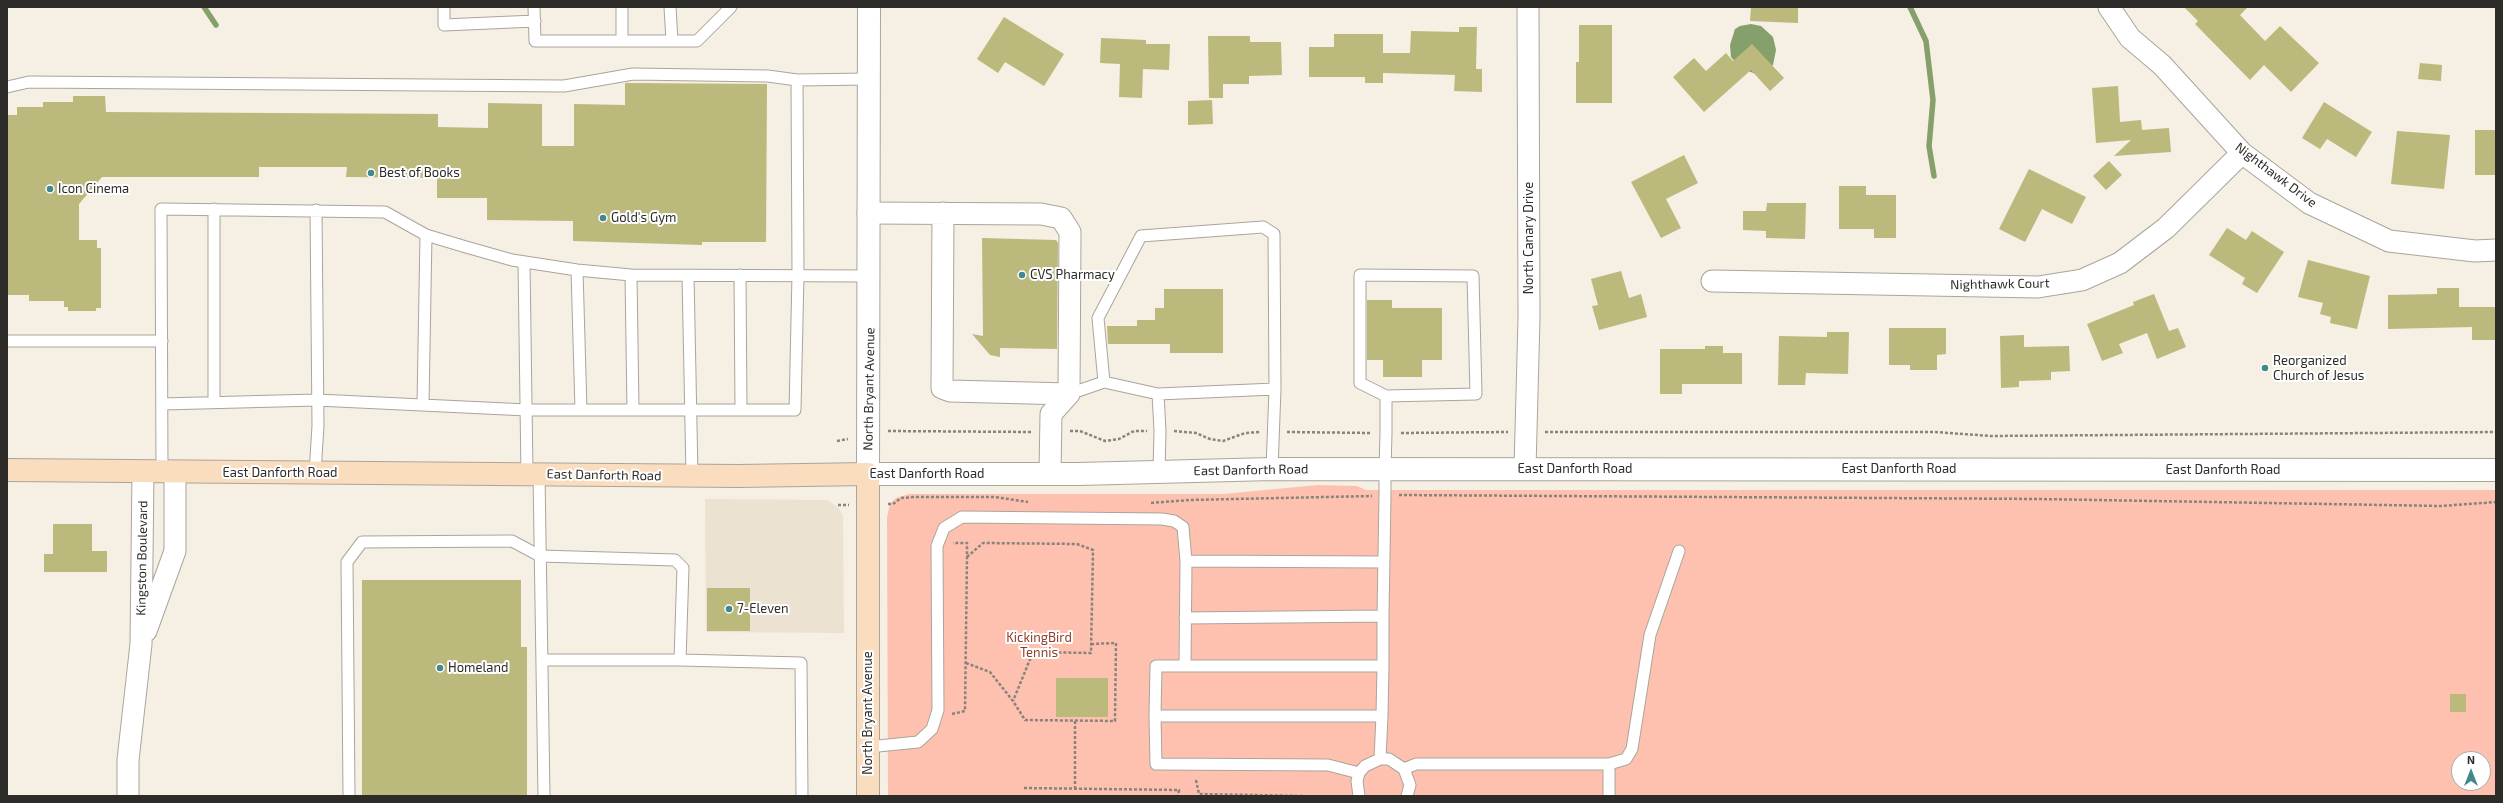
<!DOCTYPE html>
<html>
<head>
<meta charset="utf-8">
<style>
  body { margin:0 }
  #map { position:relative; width:2503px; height:803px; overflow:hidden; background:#f5efe4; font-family:"Exo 2",sans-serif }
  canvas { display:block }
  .frame { position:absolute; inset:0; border:8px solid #2e2c28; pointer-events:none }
  .north { position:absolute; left:2451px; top:751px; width:40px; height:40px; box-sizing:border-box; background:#fff; border:1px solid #ababa9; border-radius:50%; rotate:0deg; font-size:11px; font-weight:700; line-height:16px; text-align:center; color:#2e2c28 }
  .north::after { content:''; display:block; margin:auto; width:14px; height:18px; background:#41898c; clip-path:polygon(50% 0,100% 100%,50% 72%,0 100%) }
</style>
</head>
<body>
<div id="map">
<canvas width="2503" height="803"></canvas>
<div class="frame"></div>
<div class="north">N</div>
</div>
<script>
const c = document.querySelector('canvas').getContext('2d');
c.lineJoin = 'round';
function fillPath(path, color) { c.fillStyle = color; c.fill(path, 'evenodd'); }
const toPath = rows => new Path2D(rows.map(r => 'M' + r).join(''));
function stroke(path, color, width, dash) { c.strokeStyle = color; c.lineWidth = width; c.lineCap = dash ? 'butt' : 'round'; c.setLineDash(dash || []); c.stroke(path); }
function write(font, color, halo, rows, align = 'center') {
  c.font = font + ' "Exo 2",sans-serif'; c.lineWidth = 4; c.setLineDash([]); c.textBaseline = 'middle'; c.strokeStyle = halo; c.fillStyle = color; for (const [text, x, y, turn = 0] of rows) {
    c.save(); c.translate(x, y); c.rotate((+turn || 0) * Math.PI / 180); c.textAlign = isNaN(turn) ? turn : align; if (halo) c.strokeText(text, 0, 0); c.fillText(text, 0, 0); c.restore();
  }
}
fillPath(toPath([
  [705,499,827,500,838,507,843,516,844,633,706,632]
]), '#ebe2d1');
fillPath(toPath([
  [1318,485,1357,486,1366,490,2496,490,2496,796,888,796,887,517,890,504,896,498,909,494,1223,494],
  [2459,759,2483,759,2483,783,2459,783]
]), '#fec1af');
fillPath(toPath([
  [1751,24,1761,26,1773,37,1776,50,1773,65,1756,74,1740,68,1731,57,1730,45,1735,29,1740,26]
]), '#86a06b');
stroke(toPath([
  [204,7,216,25],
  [1910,7,1926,41,1933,100,1929,146,1934,176]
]), '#86a06b', 5.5);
fillPath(toPath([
  [1751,7,1798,7,1798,23,1750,21],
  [2184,7,2248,7,2240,15,2265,41,2280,26,2319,63,2291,92,2264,65,2250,80,2195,24,2198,21],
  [1004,17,1064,54,1044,86,1005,62,998,73,977,59],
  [1579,25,1612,25,1612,103,1576,103,1576,62,1579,62],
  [1459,27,1477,27,1476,69,1482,69,1482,92,1454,91,1455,75,1383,73,1383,83,1365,83,1365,77,1309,77,1309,47,1334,47,1334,34,1383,34,1383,53,1410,53,1411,31,1459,32],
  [1208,36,1250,36,1250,42,1281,42,1282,75,1249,76,1249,84,1223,84,1223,98,1209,98],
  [1101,38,1146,40,1146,44,1170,44,1169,70,1143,69,1142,98,1119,97,1120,64,1100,63],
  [1752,44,1784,78,1770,91,1751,70,1704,112,1673,77,1694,58,1706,71,1726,53,1733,61],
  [2420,63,2442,65,2441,81,2418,79],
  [625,83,767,84,766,242,702,242,702,245,573,241,573,221,487,220,487,198,437,198,437,178,346,177,347,167,259,167,259,177,102,177,79,204,79,240,97,240,97,248,101,248,101,308,96,308,96,311,68,311,68,307,64,307,64,301,29,301,29,295,7,295,7,115,17,115,17,107,43,107,43,102,73,102,73,96,105,96,106,112,438,114,438,127,488,128,488,103,542,104,542,146,574,146,574,104,625,105],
  [2118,86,2120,122,2141,120,2142,130,2169,128,2171,152,2114,156,2131,140,2096,143,2092,88],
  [1212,100,1213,124,1188,125,1188,101],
  [2324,102,2372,132,2356,157,2327,139,2320,149,2302,138],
  [2475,130,2496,130,2496,175,2475,175],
  [2397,131,2450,135,2444,189,2391,184],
  [1684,155,1698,183,1666,199,1681,228,1661,238,1631,182],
  [2109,161,2122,175,2106,190,2093,176],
  [2029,169,2086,197,2072,224,2042,209,2025,242,1999,229],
  [1839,186,1866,186,1866,195,1896,195,1896,238,1874,238,1874,229,1839,229],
  [1767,203,1806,203,1805,239,1766,238,1766,231,1743,230,1743,211,1766,211],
  [2227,228,2246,240,2252,231,2284,252,2257,293,2242,284,2245,278,2209,255],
  [982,238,1056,240,1058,243,1057,349,1000,348,1000,357,990,355,972,334,983,336],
  [2308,260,2370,276,2357,329,2330,323,2331,317,2320,314,2323,303,2298,297],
  [1621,271,1629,298,1641,294,1647,317,1599,330,1592,306,1598,305,1591,279],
  [2437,288,2459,288,2459,307,2496,307,2496,340,2472,340,2472,327,2388,329,2388,295,2437,294],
  [1164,289,1223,289,1223,353,1170,353,1170,344,1108,344,1107,326,1137,326,1137,320,1155,320,1155,308,1164,308],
  [2154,294,2169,331,2178,328,2186,347,2157,359,2147,333,2119,344,2123,353,2102,361,2087,324,2134,305,2133,302],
  [1367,300,1392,300,1392,308,1442,308,1442,360,1422,360,1422,377,1383,377,1383,360,1367,360],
  [1889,328,1946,328,1946,354,1937,355,1937,370,1910,370,1910,365,1889,365],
  [1827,332,1849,332,1848,374,1806,373,1805,385,1778,385,1779,336,1827,337],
  [2024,335,2024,347,2069,346,2070,371,2051,372,2051,380,2019,381,2019,387,2001,388,2000,336],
  [1705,346,1723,346,1723,353,1742,353,1742,384,1682,384,1682,394,1660,394,1660,349,1705,349],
  [53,524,92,524,92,551,107,551,107,572,44,572,44,554,53,554],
  [362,580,521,580,521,647,527,647,527,796,362,796],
  [707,588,750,588,750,631,707,631],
  [1056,678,1108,678,1108,717,1056,717],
  [2450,694,2466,694,2466,712,2450,712]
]), '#bcb97d');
const service = toPath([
  [444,7,444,25,535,21],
  [534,7,535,41,697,41,731,7],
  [622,7,622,41],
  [670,7,672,41],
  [7,87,29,82,564,86,633,74,768,76,797,80,869,79],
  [214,209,214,402],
  [524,262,527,475],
  [577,270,581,410],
  [631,275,633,410],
  [688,275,692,476],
  [740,275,741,410],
  [7,341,162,341],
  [1104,382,1098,318,1141,236,1263,227,1274,234,1275,389],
  [1069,394,1104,382,1158,394],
  [162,404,317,400,527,410,795,410,798,275,797,80],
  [423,404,426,235],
  [162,472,161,209,385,212,426,235,466,247,512,260,577,270,631,275,868,276],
  [1159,472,1160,431,1158,394,1275,389,1272,469],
  [315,473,318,426,316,210],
  [539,474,544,796],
  [1185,618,1383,616],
  [542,660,680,660],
  [1185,666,1186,561,1384,562],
  [1383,666,1156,666,1155,716,1382,716,1383,666,1383,616,1385,495,1385,470,1386,433,1386,396,1476,394,1473,276,1360,275,1360,383,1386,396],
  [1155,716,1156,764,1328,765,1359,773],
  [868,747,918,742,932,729,938,710,937,546,944,528,962,517,1162,519,1174,521,1183,527,1186,561],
  [1380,759,1382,716],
  [1609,764,1626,759,1632,749,1650,635,1679,551],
  [1404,769,1416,764,1609,764,1609,796],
  [349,796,347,562,362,542,512,541,540,556,675,560,683,568,680,660,801,663,802,796],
  [1359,796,1357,781,1359,773,1365,766,1380,759,1389,759,1404,769,1410,785,1407,796]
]);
const minor = toPath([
  [2109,7,2130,38,2162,65,2242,153,2309,203,2389,241,2475,251,2496,250],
  [868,213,1041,214,1061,218,1070,232,1069,394,1051,414,1050,473],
  [943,213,942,388,950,391,1069,394],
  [1712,281,2038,287,2082,280,2120,263,2166,228,2242,153],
  [1525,469,1529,318,1528,7],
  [146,631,175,551,175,472],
  [128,796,128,760,141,644,143,472]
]);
const tertiary = toPath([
  [869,7,868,474,1078,474,1272,469,2496,470]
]);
const secondary = toPath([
  [7,470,738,476,868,474,868,796]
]);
stroke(service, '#aaa59b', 13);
stroke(minor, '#aaa59b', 23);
stroke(tertiary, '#aaa59b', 24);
stroke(secondary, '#aaa59b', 24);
stroke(toPath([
  [888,431,1031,432],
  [1070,431,1080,431,1105,441,1119,439,1134,431,1147,431],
  [1174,431,1196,433,1210,439,1223,441,1245,433,1260,432],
  [1287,432,1372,433],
  [1545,432,1935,432,1991,436,2496,432],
  [1401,433,1508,432],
  [837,441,848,439],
  [1399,495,2039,499,2441,506,2496,502],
  [1151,503,1189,500,1372,496],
  [888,504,893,504,901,498,915,497,995,497,1028,502],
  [838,505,849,505],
  [967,557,983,543,1077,544,1093,550,1091,653,1033,652,1013,701],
  [966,663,990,672,1013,701,1025,720,1115,721,1116,643,1092,644],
  [952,714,965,711,967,557,967,543,953,543],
  [1075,721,1075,788],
  [1196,780,1199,794,1304,796],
  [1024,788,1179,790,1178,796]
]), '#88847d', 2.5, [3, 2]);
stroke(service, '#fff', 11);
stroke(minor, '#fff', 21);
stroke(tertiary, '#fff', 22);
stroke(secondary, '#fadcbe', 22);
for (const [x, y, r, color] of [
  [371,173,4,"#41898c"],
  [50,189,4,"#41898c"],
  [603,218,4,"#41898c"],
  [1022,275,4,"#41898c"],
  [2265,368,4,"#41898c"],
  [729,609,4,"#41898c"],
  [440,668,4,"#41898c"]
]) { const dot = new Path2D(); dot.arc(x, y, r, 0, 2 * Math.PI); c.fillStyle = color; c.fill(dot); stroke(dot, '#fff', 1.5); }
write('13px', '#2e2c28', '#fff', [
  ["Best of Books",379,173],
  ["Icon Cinema",58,189],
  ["Gold's Gym",611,218],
  ["CVS Pharmacy",1030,275],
  ["Reorganized",2273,361],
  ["Church of Jesus",2273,376],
  ["7-Eleven",737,609],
  ["Homeland",448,668]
], 'left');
write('13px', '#2e2c28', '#fff', [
  ["Nighthawk Drive",2276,175,37],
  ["North Canary Drive",1529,238,-90],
  ["Nighthawk Court",2000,284,-1],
  ["North Bryant Avenue",869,389,-89],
  ["East Danforth Road",1575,469],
  ["East Danforth Road",1899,469],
  ["East Danforth Road",1251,470,-1],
  ["East Danforth Road",2223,470],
  ["East Danforth Road",280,473],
  ["East Danforth Road",927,474],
  ["East Danforth Road",604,475,1],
  ["Kingston Boulevard",142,558,-89],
  ["North Bryant Avenue",868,713,-90]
]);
write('13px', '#8a3e28', '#fff', [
  ["KickingBird",1039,638],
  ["Tennis",1039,653]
]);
</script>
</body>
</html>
